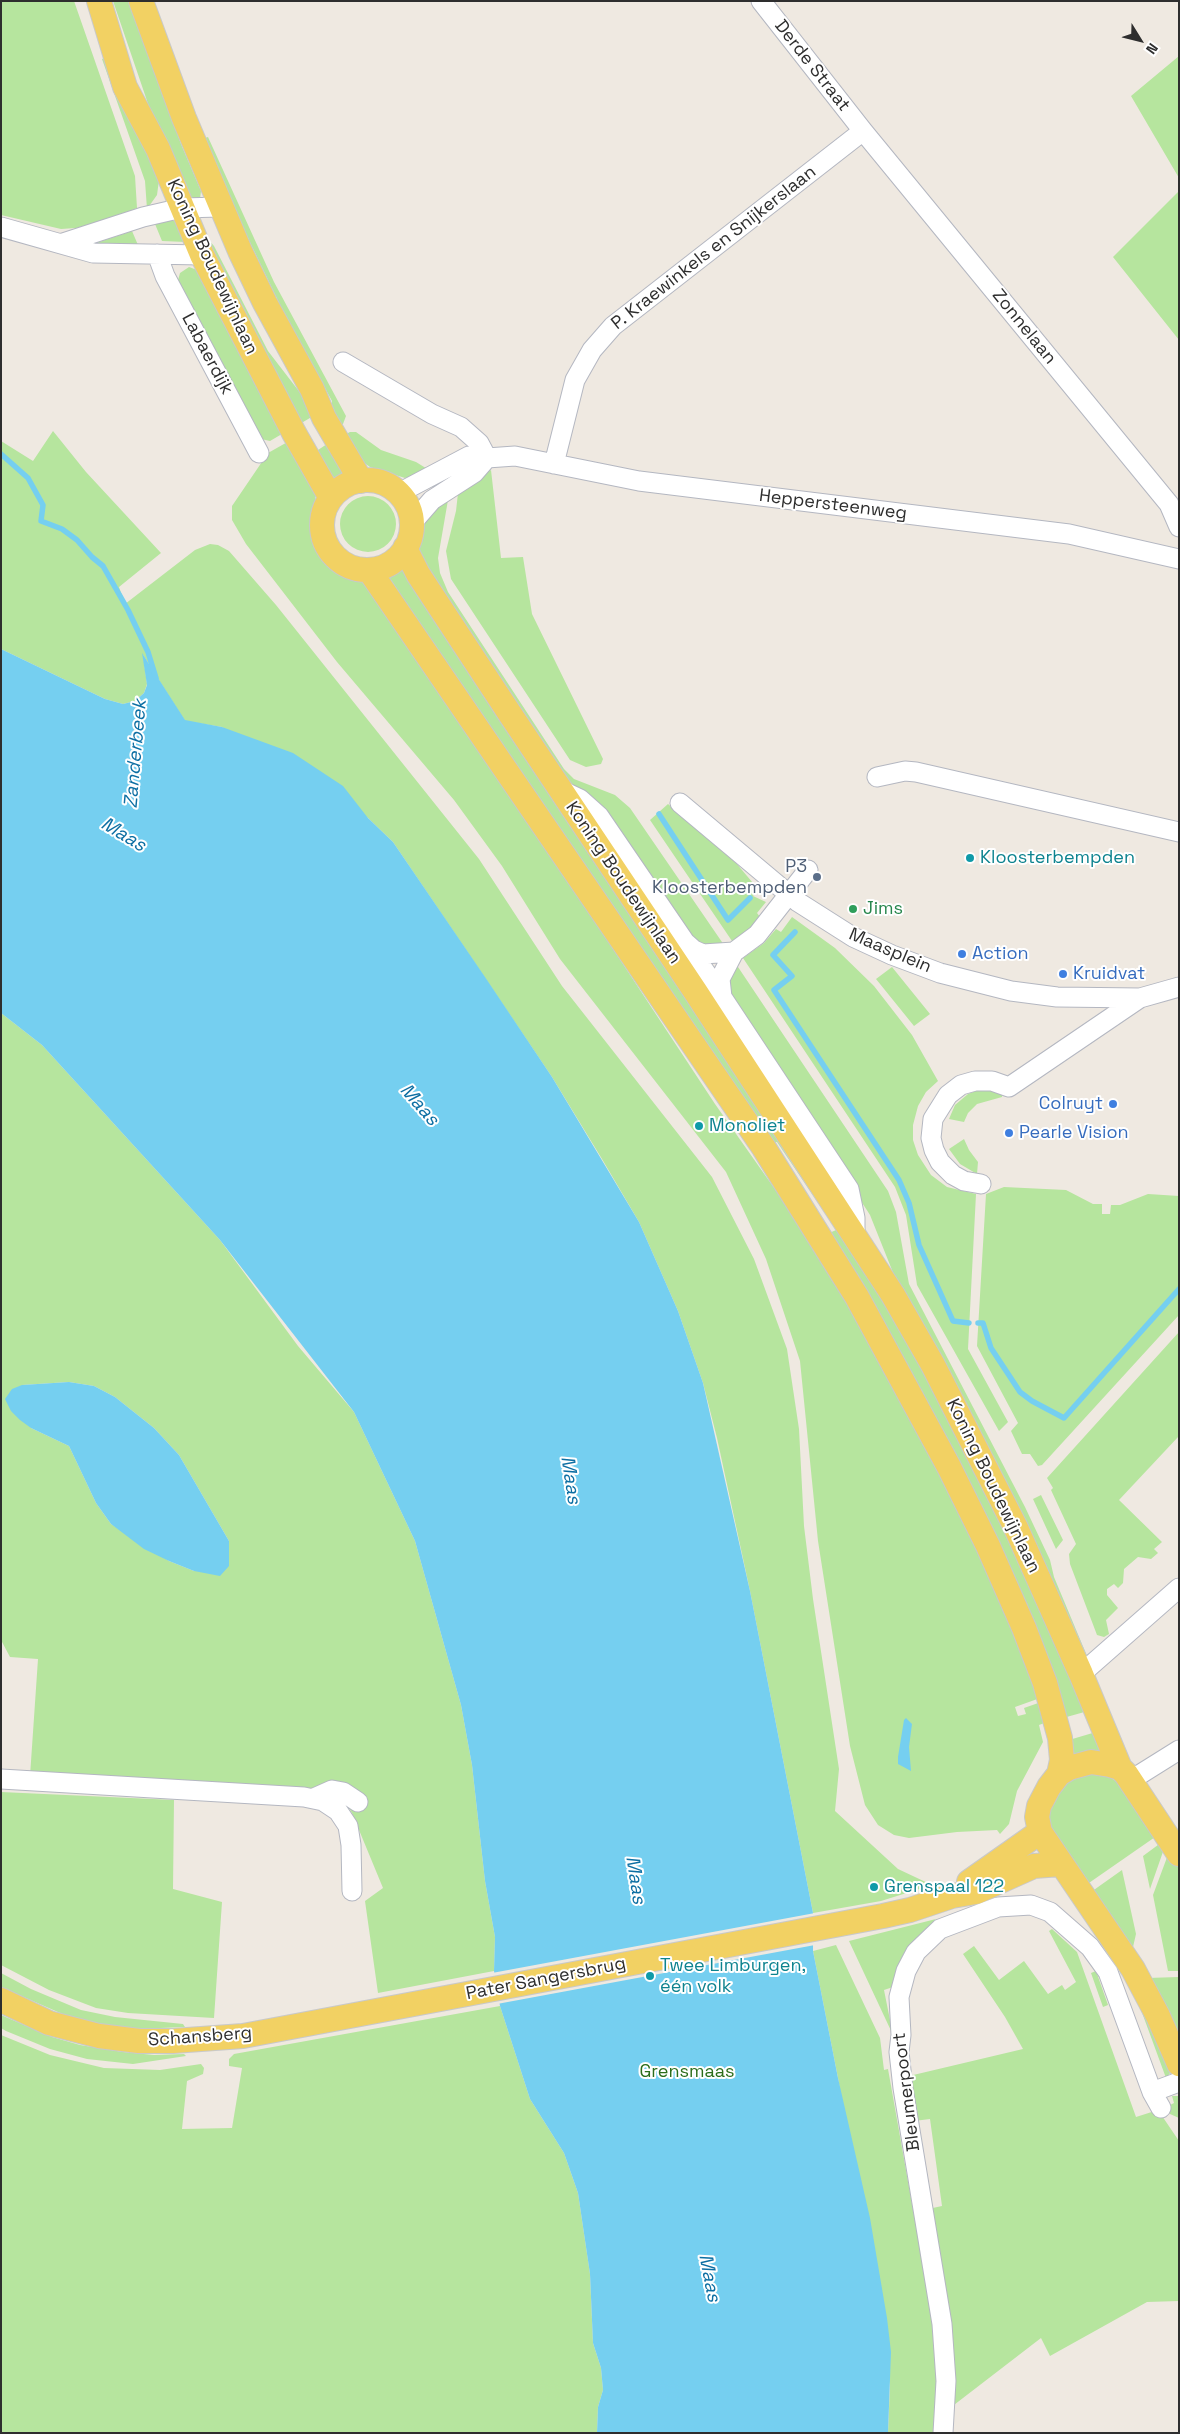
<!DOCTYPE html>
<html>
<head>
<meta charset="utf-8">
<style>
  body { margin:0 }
  #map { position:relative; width:1180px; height:2434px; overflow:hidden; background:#efe9e1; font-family:"Space Grotesk",sans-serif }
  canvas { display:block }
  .frame { position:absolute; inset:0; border:2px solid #2e2e2e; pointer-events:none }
  .north { position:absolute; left:1115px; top:15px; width:50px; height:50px; -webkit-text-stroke:4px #fff; paint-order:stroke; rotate:126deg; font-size:14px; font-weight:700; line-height:20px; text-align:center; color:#2e2e2e }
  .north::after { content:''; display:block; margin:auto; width:18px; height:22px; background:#2e2e2e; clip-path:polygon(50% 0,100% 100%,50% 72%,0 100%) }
</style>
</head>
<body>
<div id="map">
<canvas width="1180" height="2434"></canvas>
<div class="frame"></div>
<div class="north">N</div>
</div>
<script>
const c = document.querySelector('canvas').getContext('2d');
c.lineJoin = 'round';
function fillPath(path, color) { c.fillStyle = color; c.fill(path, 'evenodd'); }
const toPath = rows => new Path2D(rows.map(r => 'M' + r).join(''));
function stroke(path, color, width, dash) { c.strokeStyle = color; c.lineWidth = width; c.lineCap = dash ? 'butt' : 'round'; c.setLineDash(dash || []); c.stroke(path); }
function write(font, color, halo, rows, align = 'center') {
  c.font = font + ' "Space Grotesk",sans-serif'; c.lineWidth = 4; c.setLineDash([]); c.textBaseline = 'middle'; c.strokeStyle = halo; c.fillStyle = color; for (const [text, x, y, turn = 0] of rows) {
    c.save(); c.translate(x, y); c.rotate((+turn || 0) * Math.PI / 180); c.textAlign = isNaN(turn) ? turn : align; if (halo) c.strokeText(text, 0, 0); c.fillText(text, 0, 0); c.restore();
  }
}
fillPath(toPath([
  [1,1,74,1,135,176,137,208,90,227,61,229,1,215],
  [113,1,130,1,181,144,201,191,200,199,187,197,159,136],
  [1179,56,1179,178,1131,96],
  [108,57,160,173,157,195,147,209,145,181,102,59],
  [208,137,274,282,346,416,343,424,339,427,331,413,332,401,281,307,234,209,205,138],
  [1179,191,1179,340,1113,257],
  [168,221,182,221,186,242,162,241,155,224],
  [132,231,138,245,96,246,96,243],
  [208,239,214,246,268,351,298,390,315,415,298,425,224,282],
  [189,267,200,271,287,431,270,441,261,439,177,284,180,273],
  [53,431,86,472,161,553,119,587,125,604,195,550,210,544,218,545,229,551,276,605,479,859,562,986,712,1177,754,1259,787,1349,799,1429,804,1526,813,1599,839,1769,835,1811,898,1869,932,1885,881,1901,813,1913,750,1591,717,1438,703,1383,678,1311,639,1222,602,1159,552,1077,393,842,368,818,222,727,185,721,143,655,147,684,144,693,135,701,123,704,105,699,1,649,1,441,33,461],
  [350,432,356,432,381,450,416,462,429,470,405,478,370,467,360,460,344,435],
  [291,440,316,493,312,526,315,540,320,553,329,565,341,573,367,583,465,724,715,1104,810,1239,848,1300,947,1482,1043,1697,1015,1707,1018,1716,1026,1714,1024,1708,1044,1701,1050,1721,1039,1725,1043,1742,1017,1791,1009,1824,1000,1834,997,1830,957,1832,909,1838,894,1835,878,1825,865,1805,850,1746,818,1541,800,1361,766,1259,726,1172,560,959,502,866,454,800,337,662,246,544,232,520,232,506,268,453],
  [330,442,347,473,332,482,315,452],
  [491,470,501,558,523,557,532,614,603,759,601,764,586,767,570,760,451,579,446,551,456,511,458,493,466,485],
  '340 524a28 28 0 1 1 56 0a28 28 0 1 1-56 0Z',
  [448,500,438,558,440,573,448,592,564,769,574,779,615,795,630,808,724,945,698,944,572,788,438,592,418,552,418,548,423,524,432,509],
  [404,568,830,1216,827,1216,777,1142,767,1144,389,577],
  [668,804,731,857,758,889,753,896,766,902,757,913,760,917,752,927,732,941,650,820],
  [792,917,835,948,874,986,912,1035,938,1081,926,1092,918,1106,913,1125,913,1140,918,1155,931,1175,947,1187,976,1194,968,1349,1008,1422,999,1431,917,1285,906,1215,895,1187,743,958,764,943,776,929,781,932],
  [736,964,888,1191,896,1212,909,1284,1025,1507,1050,1560,1054,1577,1087,1656,1082,1662,896,1280,870,1215,731,998,729,983],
  [892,967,930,1014,914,1026,876,979],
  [1,1013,42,1045,220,1240,298,1346,354,1412,415,1541,461,1705,472,1765,485,1881,495,1937,494,1971,378,1993,365,1901,383,1888,352,1813,347,1805,338,1799,30,1776,38,1659,10,1657,1,1640],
  [69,1382,94,1386,115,1397,154,1428,179,1455,229,1541,194,1571,169,1561,111,1524,96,1503,69,1446,31,1428,22,1385],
  [1003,1089,1002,1097,977,1104,968,1113,964,1122,949,1119,955,1105,968,1094,978,1090],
  [964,1139,969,1150,978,1162,977,1174,960,1164,949,1149],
  [1004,1187,1066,1190,1093,1204,1102,1204,1102,1214,1110,1214,1111,1205,1120,1205,1148,1194,1179,1196,1179,1315,1042,1465,1038,1466,1030,1454,1022,1454,1011,1431,1018,1423,977,1346,986,1194],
  [843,1227,954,1421,1088,1711,1063,1718,827,1234],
  [1179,1332,1179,1436,1119,1500,1162,1542,1154,1549,1158,1553,1151,1559,1138,1557,1124,1569,1123,1583,1118,1588,1114,1584,1107,1589,1107,1595,1118,1608,1106,1620,1109,1634,1104,1637,1097,1635,1070,1564,1069,1554,1076,1544,1051,1490,1053,1488,1047,1478],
  [1041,1495,1063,1540,1056,1549,1033,1499],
  [1096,1732,1107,1754,1072,1756,1069,1740],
  [1091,1774,1108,1776,1119,1783,1158,1835,1086,1885,1063,1853,1049,1822,1049,1811,1061,1789,1069,1780],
  [1,1792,174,1800,173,1889,222,1902,214,2018,128,2013,96,2008,49,1990,1,1965],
  [1162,1842,1165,1846,1150,1889,1143,1856],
  [1169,1852,1179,1866,1179,1971,1168,1971,1153,1895],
  [1122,1870,1136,1934,1133,1947,1129,1949,1091,1892],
  [936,1919,909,1947,899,1965,893,1987,884,1990,893,2035,849,1941],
  [1052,1929,1077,1952,1136,2117,1158,2110,1179,2141,1179,2301,1147,2302,1050,2356,1041,2338,950,2408,928,2209,942,2206,930,2119,914,2121,909,2076,1023,2049,1005,2017,963,1954,974,1946,999,1980,1024,1961,1048,1994,1062,1985,1065,1990,1076,1982,1049,1931],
  [836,1945,880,2038,884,2070,888,2069,935,2333,938,2370,936,2433,888,2433,890,2385,838,2078,813,1951],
  [1096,1971,1108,2005,1103,2007,1091,1973],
  [1,1973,31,1989,81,2010,115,2017,183,2024,185,2027,136,2029,99,2024,67,2016,1,1987],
  [1179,1977,1179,2049,1147,1978],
  [1133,1988,1171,2072,1166,2078],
  [500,2006,530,2099,564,2153,578,2193,590,2274,593,2343,601,2368,603,2390,598,2407,597,2433,1,2433,1,2035,50,2055,104,2068,160,2070,201,2064,204,2068,203,2074,187,2081,182,2129,232,2128,242,2068,229,2066,229,2059,234,2054],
  [1,2015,52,2037,80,2045,123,2052,154,2055,184,2054,186,2056,133,2064,87,2059,50,2049,6,2031,1,2028],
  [1172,2096,1179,2096,1179,2118,1170,2114,1166,2107,1174,2103]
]), '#b6e59e');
fillPath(toPath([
  [1,649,105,699,123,704,135,701,144,693,147,685,142,653,185,720,222,727,293,753,343,786,368,818,393,842,485,977,552,1077,639,1222,678,1311,703,1383,750,1591,813,1913,813,1951,838,2078,870,2218,887,2318,891,2352,888,2433,597,2433,598,2407,603,2390,601,2368,593,2343,590,2274,578,2193,564,2153,530,2099,500,2006,494,1971,495,1937,485,1881,472,1765,461,1705,415,1541,354,1412,220,1240,42,1045,1,1013],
  [69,1382,94,1386,115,1397,154,1428,179,1455,229,1541,229,1566,220,1576,194,1571,169,1561,144,1549,111,1524,96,1503,69,1446,31,1428,20,1420,11,1411,5,1399,12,1389,22,1385],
  [906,1718,912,1724,909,1747,911,1771,898,1764,898,1757,904,1720]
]), '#75cff0');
fillPath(toPath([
  [815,1913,815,1945,497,2004,492,1973]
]), '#efe9e1');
stroke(toPath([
  [1,454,28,478,43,505,41,521,62,529,77,540,92,557,103,566,128,610,148,652,156,678],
  [659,814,728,920,750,898],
  [795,932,773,955,792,976,774,990,899,1180,909,1203,919,1245,953,1321,969,1323],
  [978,1323,983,1323,991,1348,1020,1392,1032,1401,1064,1418,1179,1289]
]), '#75cff0', 5.5);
const minor = toPath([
  [761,1,863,131,1169,504,1179,527],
  [1,227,93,253,202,255],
  [63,243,143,217,182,208,220,207],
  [157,254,165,276,259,453],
  [343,362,432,414,461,427,479,443,487,458],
  [554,464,575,380,592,350,613,326,863,131],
  [399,493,469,456,487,458,515,456,639,481,1069,534,1179,559],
  [412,523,432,500,474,473,487,458],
  [877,777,905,771,916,772,1179,832],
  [561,790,580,799,599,816,685,942,694,950,703,954,734,952,720,979,722,997,849,1189,855,1218,855,1236],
  [680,803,798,902,853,937,892,955,940,973,1011,991,1057,997,1140,998],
  [688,947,722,996],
  [734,952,757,935,808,870],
  [981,1184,964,1181,953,1175,940,1162,934,1150,931,1138,933,1119,948,1095,961,1085,975,1081,992,1081,1009,1087,1140,998,1179,987],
  [1081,1674,1179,1588],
  [1,1779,304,1797,323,1801,338,1811,348,1826,351,1845,352,1891],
  [1131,1780,1179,1750],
  [314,1798,332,1790,343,1792,358,1802],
  [1152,2092,1179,2082],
  [943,2433,946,2381,942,2324,903,2088,899,2052,901,2035,899,1997,906,1971,916,1952,940,1929,998,1907,1031,1905,1050,1912,1090,1947,1108,1972,1152,2092,1161,2108]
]);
const major = toPath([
  [99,1,125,87,158,149,202,255,294,433,331,498],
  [141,1,184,118,240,251,265,303,312,389,324,418,361,481],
  '322 525a45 45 0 1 1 90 0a45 45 0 1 1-90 0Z',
  [405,548,418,574,508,711,695,991,893,1295,933,1365,1016,1528,1081,1674,1120,1768],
  [369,570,764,1148,857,1297,949,1467,988,1546,1024,1628,1045,1683,1060,1738,1062,1760,1059,1774],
  [1179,1854,1126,1774,1120,1768,1110,1765,1091,1762,1069,1768,1059,1774,1049,1787,1039,1806,1037,1817,1040,1832,1133,1969,1158,2016,1179,2064],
  [969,1882,1040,1832],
  [1,2000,49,2023,99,2036,139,2041,173,2041,243,2036,883,1916,910,1910,952,1896,976,1892,1034,1866,1061,1864]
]);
stroke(minor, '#b4b7c1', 21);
stroke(major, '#c9c9c9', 26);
stroke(minor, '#fff', 19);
stroke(major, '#f2d163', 24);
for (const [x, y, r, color] of [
  [970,858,5,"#0f9aa8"],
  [817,877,5,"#5c6f8a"],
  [853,909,5,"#2e9e5b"],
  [962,954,5,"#3f7fe0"],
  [1063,974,5,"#3f7fe0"],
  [1113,1104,5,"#3f7fe0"],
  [699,1126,5,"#0f9aa8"],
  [1009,1133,5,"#3f7fe0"],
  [874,1887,5,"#0f9aa8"],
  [650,1976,5,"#0f9aa8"]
]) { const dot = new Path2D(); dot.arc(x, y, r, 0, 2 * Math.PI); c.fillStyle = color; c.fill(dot); stroke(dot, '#fff', 2); }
write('18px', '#2e2e2e', '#fff', [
  ["Derde Straat",812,66,52],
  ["P. Kraewinkels en Snijkerslaan",714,248,-38],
  ["Koning Boudewijnlaan",212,267,65],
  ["Zonnelaan",1024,327,51],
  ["Labaerdijk",207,354,62],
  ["Heppersteenweg",833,505,7],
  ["Koning Boudewijnlaan",623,883,56],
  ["Maasplein",890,951,23],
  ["Koning Boudewijnlaan",993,1486,64],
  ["Pater Sangersbrug",546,1979,-11],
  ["Schansberg",200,2037,-4],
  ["Bleumerpoort",907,2092,-97]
]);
write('18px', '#0d838f', '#fff', [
  ["Kloosterbempden",980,858],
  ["Monoliet",709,1126],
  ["Grenspaal 122",884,1887],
  ["Twee Limburgen,",660,1966],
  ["één volk",660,1987]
], 'left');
write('18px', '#4e5e75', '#fff', [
  ["P3",807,867],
  ["Kloosterbempden",807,888]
], 'right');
write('18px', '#27864d', '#fff', [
  ["Jims",863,909]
], 'left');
write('18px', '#366cbe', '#fff', [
  ["Action",972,954],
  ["Kruidvat",1073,974],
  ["Colruyt",1103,1104,"right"],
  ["Pearle Vision",1019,1133]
], 'left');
write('18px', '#2c6e1b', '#fff', [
  ["Grensmaas",687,2072]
]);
write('italic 19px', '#0d6fa3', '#fff', [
  ["Zanderbeek",136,754,-85],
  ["Maas",123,835,31],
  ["Maas",419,1105,49],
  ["Maas",570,1480,81],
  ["Maas",635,1880,81],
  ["Maas",709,2278,79]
]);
</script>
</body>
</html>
